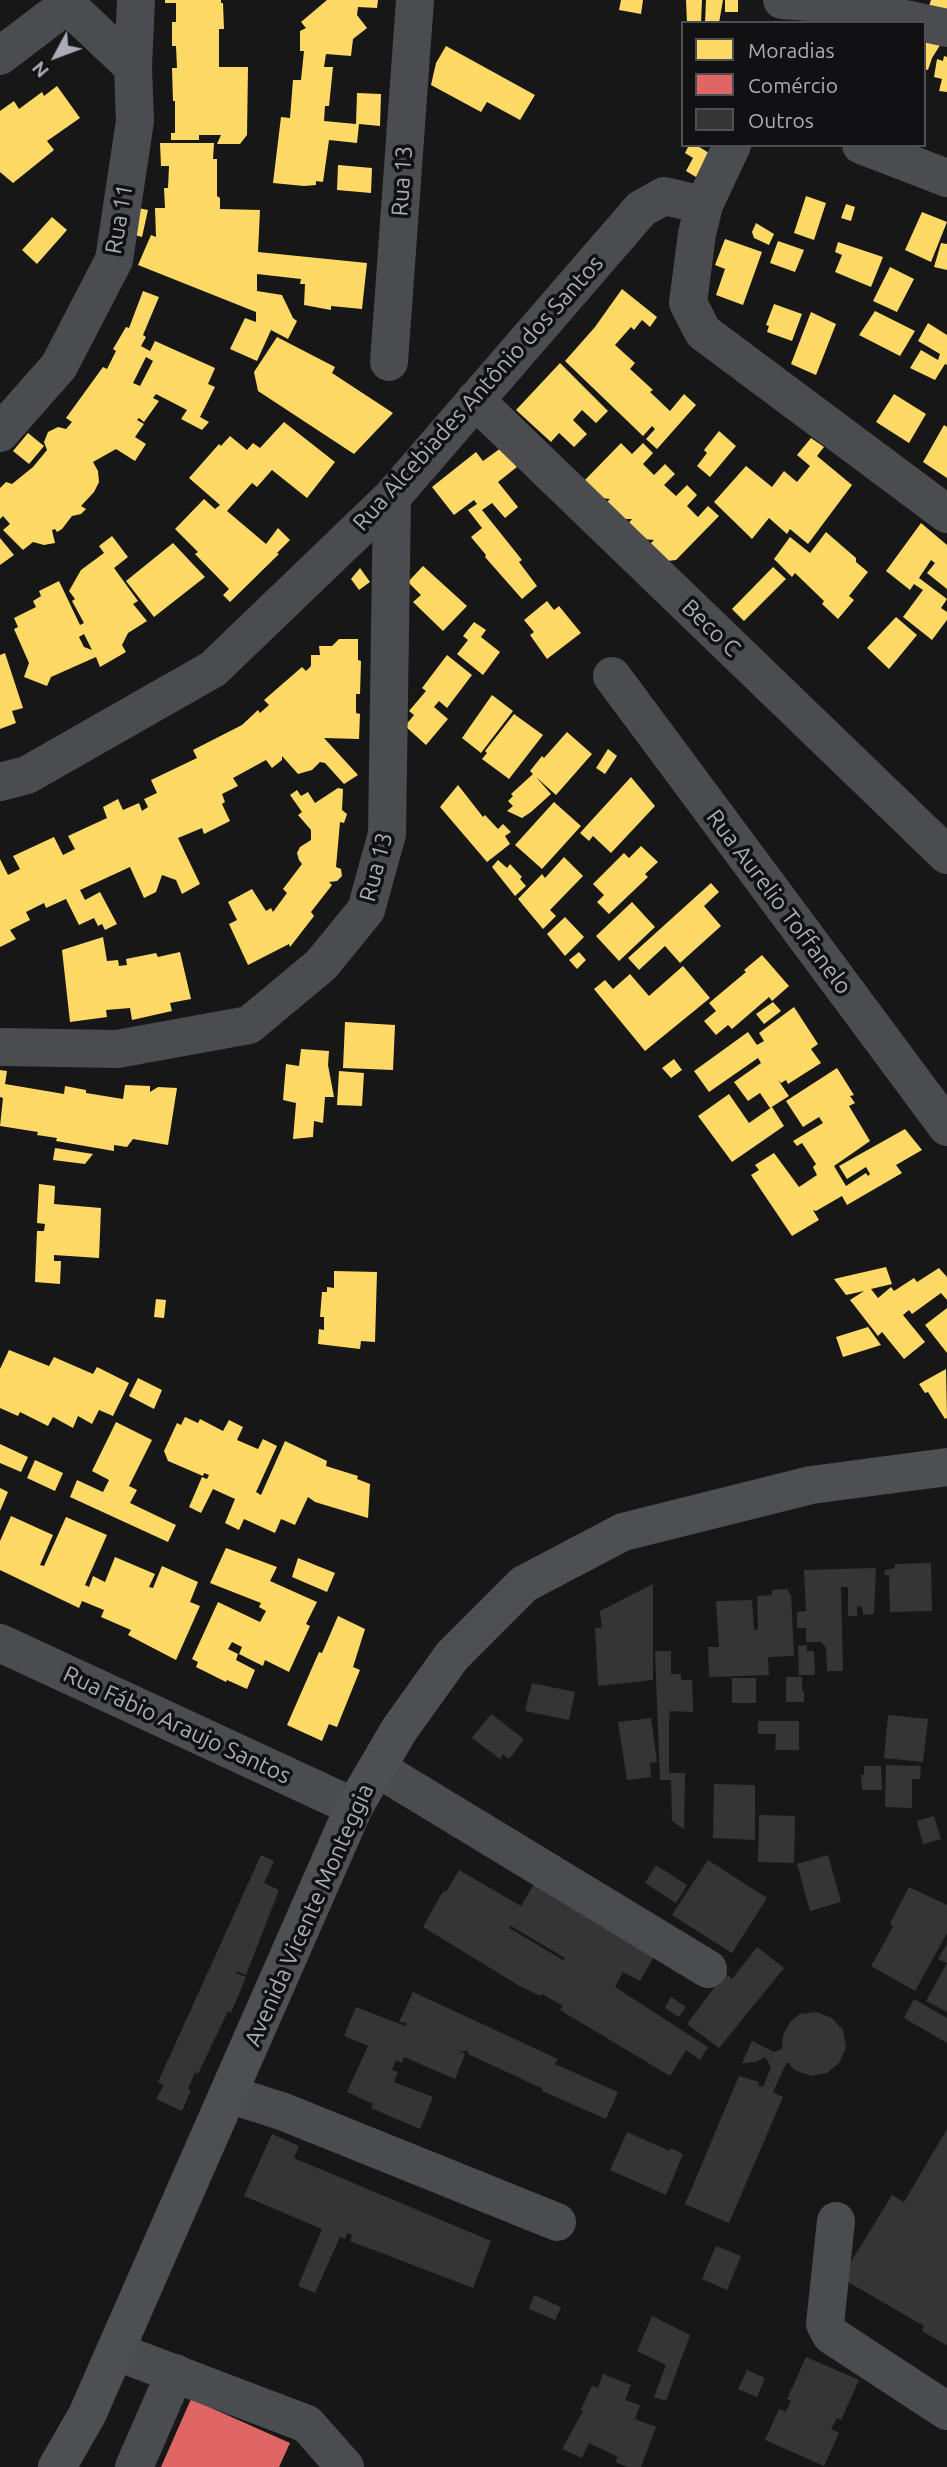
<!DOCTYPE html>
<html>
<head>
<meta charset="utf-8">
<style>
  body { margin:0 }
  #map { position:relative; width:947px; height:2467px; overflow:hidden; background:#171717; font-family:Ubuntu,sans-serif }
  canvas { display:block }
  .legend { position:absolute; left:681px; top:21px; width:245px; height:126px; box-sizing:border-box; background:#111113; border:2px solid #4d4f55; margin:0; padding:9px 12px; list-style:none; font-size:21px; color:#a8adb8 }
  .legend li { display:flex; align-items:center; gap:14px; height:35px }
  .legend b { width:35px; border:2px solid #4d4f55 }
  .north { position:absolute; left:21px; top:21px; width:70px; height:70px; -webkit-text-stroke:5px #111113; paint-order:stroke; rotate:229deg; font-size:19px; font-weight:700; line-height:28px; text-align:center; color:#a8adb8 }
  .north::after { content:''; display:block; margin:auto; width:24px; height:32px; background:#a8adb8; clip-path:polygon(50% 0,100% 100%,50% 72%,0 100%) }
</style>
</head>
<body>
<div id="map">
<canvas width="947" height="2467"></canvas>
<ul class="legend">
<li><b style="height:19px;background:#ffd966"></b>Moradias</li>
<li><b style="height:19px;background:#e06666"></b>Comércio</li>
<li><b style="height:19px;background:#353536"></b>Outros</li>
</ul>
<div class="north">N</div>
</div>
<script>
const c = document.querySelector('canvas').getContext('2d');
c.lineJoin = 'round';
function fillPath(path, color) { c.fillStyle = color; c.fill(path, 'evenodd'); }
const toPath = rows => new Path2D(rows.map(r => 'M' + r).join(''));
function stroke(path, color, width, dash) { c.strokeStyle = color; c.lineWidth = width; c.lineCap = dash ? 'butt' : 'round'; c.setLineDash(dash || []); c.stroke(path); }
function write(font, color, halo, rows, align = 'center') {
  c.font = font + ' Ubuntu,sans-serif'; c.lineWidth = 7; c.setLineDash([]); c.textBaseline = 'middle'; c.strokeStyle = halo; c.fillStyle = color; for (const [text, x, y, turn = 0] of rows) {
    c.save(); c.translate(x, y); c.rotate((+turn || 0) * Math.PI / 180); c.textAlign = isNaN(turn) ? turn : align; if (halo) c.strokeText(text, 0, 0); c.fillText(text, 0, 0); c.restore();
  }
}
fillPath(toPath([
  [165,0,221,0,221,3,223,3,224,29,219,29,219,67,248,67,247,135,240,144,217,144,221,135,199,135,199,140,171,140,171,133,175,133,175,101,173,101,172,68,177,68,176,46,172,46,172,22,176,22,176,3,165,3],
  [327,0,378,0,377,8,358,7,357,15,367,28,353,39,351,56,326,54,324,67,333,67,329,106,325,106,324,121,356,124,357,93,381,94,380,126,359,124,357,143,329,140,323,182,316,181,316,185,304,186,273,183,281,117,290,118,293,80,301,80,304,51,300,51,300,31,306,28,301,22],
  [621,0,643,0,641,14,619,10],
  [686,0,702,0,701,23,687,23],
  [706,0,723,0,719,23,705,23],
  [725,0,738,0,738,12,725,12],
  [931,0,947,0,947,11,929,6],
  [924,36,944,39,932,58,928,70,924,69],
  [446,46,535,95,520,120,487,102,481,112,431,85,436,63],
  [944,56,947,57,947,92,939,91,942,79,934,77,937,59,943,61],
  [57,86,80,118,47,141,54,150,13,183,0,172,0,111,14,101,19,109,42,92,44,96],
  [160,143,214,143,213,159,217,159,217,196,220,198,220,209,260,210,258,252,367,263,362,309,331,306,331,310,304,305,305,284,300,284,301,279,257,274,257,291,282,295,293,318,297,321,288,339,271,330,257,361,230,349,245,318,256,322,256,312,138,265,151,235,156,237,155,208,165,208,164,188,168,188,169,166,161,166],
  [689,145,696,145,709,153,696,177,686,171,693,158,685,153],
  [338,165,372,168,371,193,337,190],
  [806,196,826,203,814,240,794,233],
  [846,204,855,207,851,221,841,218],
  [138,208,148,210,142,237,131,234],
  [922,212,947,222,931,262,905,250],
  [52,217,67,230,37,264,22,250],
  [756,223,774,234,769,245,754,238,752,232],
  [725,239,762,252,743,305,716,295,725,269,715,265],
  [778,241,804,250,795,272,770,263],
  [838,242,883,257,871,287,835,272,842,255,835,252],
  [941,243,947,244,947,270,934,267],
  [890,267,914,279,897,312,873,301],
  [622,289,657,317,650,327,642,320,634,330,631,327,615,345,635,363,630,369,653,390,650,392,670,411,684,394,696,405,657,449,646,439,655,429,652,426,643,436,565,361,595,327],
  [143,291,159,297,143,335,146,337,141,346,150,351,155,341,215,368,208,384,215,387,200,417,209,422,202,430,181,419,187,410,156,394,153,398,159,401,144,422,139,418,137,420,144,424,135,437,146,444,135,461,116,449,93,462,98,471,99,482,94,492,81,506,86,509,81,514,72,516,62,529,57,532,55,529,52,530,55,543,44,545,33,542,23,550,3,530,10,524,3,516,0,519,0,488,6,482,12,484,33,467,47,450,44,442,48,432,58,427,66,429,72,422,66,418,103,367,107,369,116,351,113,349,126,327,129,328],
  [146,357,153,361,140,386,133,383],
  [774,304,802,314,792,341,767,332,769,326,766,325],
  [875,311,915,331,900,356,859,335],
  [811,312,836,324,816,375,791,364],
  [928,323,947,335,947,365,945,364,935,380,910,368,921,350,938,360,940,354,918,341],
  [277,337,335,367,332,373,393,413,354,454,258,391,254,372],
  [560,363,608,411,596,423,582,410,573,420,587,434,574,447,559,433,551,442,516,410],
  [894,394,926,414,909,443,876,422],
  [284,422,335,462,307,498,272,470,257,487,252,483,227,511,266,544,278,528,290,540,277,553,279,554,230,602,223,595,229,589,195,554,198,552,175,529,204,499,215,509,220,505,189,478,219,444,221,446,230,436,247,450,253,443,260,448],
  [944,425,947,427,947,478,923,462],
  [719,431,736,446,710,477,697,466,707,453,704,450],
  [28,433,44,446,29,464,13,451],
  [811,438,824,447,817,456,852,485,808,544,790,529,787,534,769,518,752,539,714,502,746,466,772,487,784,471,797,482,810,466,797,455],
  [621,443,632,454,643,443,653,453,643,464,654,475,665,464,675,474,664,485,676,496,687,485,697,495,687,506,698,517,708,506,719,516,676,560,667,561,650,544,654,540,643,539,628,524,632,519,623,519,606,503,610,499,601,498,584,481],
  [501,448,517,467,498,482,518,507,505,518,492,503,482,510,522,560,519,562,537,586,522,599,485,557,486,555,471,537,482,528,468,510,477,504,474,500,454,515,432,487,476,452,483,461],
  [921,523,947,545,947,589,927,573,935,563,931,560,919,578,947,599,941,608,947,612,947,620,932,640,903,617,923,590,914,584,910,590,886,571],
  [826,532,856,558,856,562,868,572,849,596,854,600,838,619,822,604,824,601,795,573,792,577,774,559,790,537,810,553],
  [112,536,128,557,114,568,138,601,133,604,147,621,128,633,122,645,126,652,100,667,96,657,51,677,47,686,24,677,29,663,14,629,18,627,14,618,36,607,33,601,41,596,39,591,59,581,80,625,84,623,72,601,75,599,69,591,81,570,104,553,99,546],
  [84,634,92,650,84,647,79,637],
  [0,538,14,555,0,565],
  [173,543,205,577,154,617,126,581],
  [423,566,467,606,443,631,413,602,421,595,408,582],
  [773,567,786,579,744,621,732,609],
  [360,568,370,582,359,590,351,579],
  [547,601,554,610,559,606,581,633,547,659,530,635,534,632,524,620],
  [896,617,917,635,889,669,867,648],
  [474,622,486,630,481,637,500,652,483,675,457,654,468,640,463,636],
  [339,639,358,639,358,660,361,661,360,694,356,694,356,713,360,714,359,739,324,738,358,775,344,784,325,763,320,762,312,770,298,774,282,756,282,760,272,768,266,760,233,778,238,786,222,794,225,802,222,804,230,821,204,834,202,828,178,838,200,884,182,894,176,880,162,875,156,892,144,898,130,867,80,890,85,900,100,892,117,924,105,930,102,924,98,926,94,918,79,925,66,899,46,908,44,903,26,912,30,920,10,930,16,939,0,947,0,859,8,875,20,869,13,856,54,837,63,855,75,849,68,836,107,818,103,807,118,799,123,810,139,803,142,811,148,807,144,799,157,793,151,780,197,758,193,750,242,725,258,710,260,713,269,705,264,700,302,667,306,671,311,666,311,655,320,655,319,646,332,646],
  [5,653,23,708,12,711,16,723,0,729,0,655],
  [447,655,472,675,447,708,439,701,434,707,448,719,426,745,405,726,414,715,409,711,426,691,422,688],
  [492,695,513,711,481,753,462,738],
  [514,714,543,735,509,779,482,759,487,753,485,751],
  [567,732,592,754,556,795,536,777,551,794,531,812,522,818,507,811,513,806,508,801,513,796,511,794,533,774,530,771,542,756,544,758],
  [608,749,617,756,605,774,596,768],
  [631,777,655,806,611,853,593,836,589,841,580,833],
  [458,785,483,817,485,815,498,829,503,824,511,832,505,836,510,844,487,862,440,807],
  [338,788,343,789,342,810,347,814,344,823,340,822,336,867,341,869,342,876,337,881,329,882,332,885,311,912,314,916,290,947,289,944,248,965,229,924,237,920,228,902,252,889,266,911,271,908,273,912,287,893,283,889,302,864,299,860,297,853,300,847,311,840,311,830,298,815,302,812,290,795,297,790,301,796,308,792,315,803],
  [554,802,581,826,542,869,515,845],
  [641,846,658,862,645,874,648,877,609,914,597,902,604,895,593,884,624,853,629,858],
  [564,857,583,876,550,910,556,916,543,929,518,899,542,874,545,878],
  [498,860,507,868,510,864,522,877,520,879,526,886,515,896,492,867],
  [711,883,719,892,704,906,721,926,680,963,665,946,639,970,628,958],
  [632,902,655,927,619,961,596,936],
  [565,917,584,937,565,956,547,934],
  [103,937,107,961,118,960,119,966,127,965,126,959,156,953,158,957,180,952,191,999,170,1003,172,1011,132,1020,130,1008,106,1010,107,1017,70,1022,62,950],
  [579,952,586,960,577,969,569,960],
  [762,955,789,986,772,1001,769,997,732,1029,728,1025,716,1035,704,1021,716,1011,709,1003,746,972,744,970],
  [683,966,710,998,645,1051,594,989,605,980,613,989,630,974,649,996],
  [773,1002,781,1011,764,1024,756,1014],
  [794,1007,818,1044,811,1049,821,1063,788,1084,786,1080,781,1083,778,1080,789,1096,770,1108,760,1093,748,1101,734,1082,761,1063,758,1058,709,1092,694,1071,748,1032,757,1045,764,1041,759,1033],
  [345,1022,395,1025,393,1070,343,1068],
  [301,1049,329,1051,328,1065,334,1097,325,1097,323,1123,314,1121,313,1137,293,1139,296,1103,283,1100,286,1064,299,1066],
  [674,1059,682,1070,671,1078,662,1068],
  [837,1068,854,1095,850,1096,855,1103,849,1106,870,1141,834,1166,846,1186,866,1173,868,1176,870,1174,866,1167,847,1179,839,1166,905,1129,922,1150,896,1165,902,1173,847,1205,842,1196,816,1211,813,1210,819,1220,792,1236,751,1175,759,1170,755,1165,774,1153,799,1187,817,1175,813,1167,816,1164,802,1143,797,1146,793,1141,823,1123,819,1117,803,1127,786,1101],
  [0,1070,7,1071,5,1084,64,1094,65,1086,86,1090,86,1093,123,1099,125,1085,150,1086,150,1092,158,1087,177,1088,168,1145,133,1139,127,1147,114,1145,114,1151,56,1141,57,1138,37,1135,38,1132,0,1126,3,1098,0,1097],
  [339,1071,364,1073,362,1106,337,1105],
  [729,1094,749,1123,772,1107,784,1126,732,1162,698,1116],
  [55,1148,93,1154,85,1164,53,1160],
  [39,1184,55,1186,54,1204,101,1208,99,1258,54,1255,54,1261,61,1261,60,1284,35,1282,37,1231,44,1231,45,1224,37,1223],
  [886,1267,892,1284,871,1289,878,1298,891,1287,894,1291,914,1278,917,1282,939,1268,947,1277,947,1300,941,1293,912,1314,909,1310,903,1315,925,1342,904,1359,882,1332,878,1336,850,1300,864,1291,846,1295,834,1279],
  [334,1271,377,1272,375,1342,361,1341,360,1349,318,1344,319,1329,324,1330,324,1317,320,1317,322,1292,327,1292,327,1287,334,1288],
  [156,1299,166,1300,164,1318,154,1317],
  [947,1308,947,1353,925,1325],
  [868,1327,881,1345,843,1357,836,1337],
  [9,1350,49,1366,54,1357,93,1374,97,1367,129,1383,113,1416,99,1410,92,1424,78,1416,73,1428,53,1417,48,1426,20,1412,18,1416,0,1408,0,1369],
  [946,1369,947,1418,945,1419,928,1392,925,1393,919,1384],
  [138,1378,162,1390,154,1409,129,1396],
  [185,1417,198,1423,200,1419,223,1431,229,1420,243,1427,237,1440,258,1449,263,1439,277,1446,256,1492,261,1495,285,1441,327,1461,326,1466,358,1476,357,1479,370,1484,368,1518,315,1502,308,1497,295,1525,281,1519,275,1533,244,1519,239,1530,225,1523,235,1499,213,1489,201,1513,189,1507,202,1477,207,1479,209,1475,204,1473,203,1476,168,1461,164,1451,177,1423,181,1425],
  [116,1422,152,1440,129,1486,137,1490,130,1503,176,1525,168,1542,70,1497,77,1480,103,1492,109,1480,92,1471],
  [0,1444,28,1457,21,1472,0,1463],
  [35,1460,63,1473,55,1491,27,1478],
  [0,1488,8,1492,0,1511],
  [11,1516,53,1535,40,1565,44,1566,66,1517,107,1535,85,1585,89,1587,93,1576,105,1582,115,1557,155,1574,149,1587,153,1588,162,1566,198,1582,190,1602,200,1606,176,1660,128,1635,131,1630,101,1617,104,1610,82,1601,79,1608,0,1570,0,1541],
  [226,1548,277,1567,270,1581,317,1602,306,1624,310,1626,289,1672,265,1660,263,1666,239,1654,242,1647,232,1642,228,1649,238,1654,236,1660,255,1670,247,1689,227,1680,226,1682,196,1667,198,1662,192,1659,218,1602,260,1622,266,1611,259,1607,261,1603,210,1583],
  [298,1558,335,1573,327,1592,292,1577],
  [338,1616,365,1629,353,1667,360,1670,337,1727,329,1724,322,1741,287,1725,319,1652,322,1653]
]), '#ffd966');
fillPath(toPath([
  [191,2399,290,2443,279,2467,161,2467]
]), '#e06666');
fillPath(toPath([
  [931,1563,932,1611,890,1612,889,1575,884,1575,885,1570,895,1568,895,1564],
  [876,1568,874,1614,863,1615,862,1607,857,1606,857,1616,848,1616,848,1587,841,1587,843,1671,827,1671,826,1648,821,1642,806,1642,806,1628,797,1628,797,1612,806,1611,804,1570],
  [653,1584,653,1680,598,1686,595,1628,602,1628,600,1611],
  [788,1589,789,1594,791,1594,794,1656,768,1657,769,1675,709,1677,708,1647,719,1647,716,1601,752,1600,754,1630,758,1629,757,1596,772,1595,772,1590],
  [807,1645,807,1651,814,1651,815,1675,799,1675,798,1646],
  [655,1651,671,1651,671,1674,681,1674,681,1680,692,1680,693,1712,670,1711,669,1721,669,1773,685,1773,684,1829,672,1821,671,1780,660,1780],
  [786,1677,802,1677,802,1691,804,1691,804,1702,786,1702],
  [732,1678,756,1678,756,1703,732,1703],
  [532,1683,575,1692,569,1720,525,1711],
  [491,1714,524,1739,509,1759,503,1754,500,1759,472,1738],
  [888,1715,928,1719,923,1762,884,1758],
  [651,1718,657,1762,650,1763,651,1777,627,1780,618,1722],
  [758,1721,799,1721,799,1750,775,1750,776,1734,758,1734],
  [886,1765,921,1766,920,1779,912,1779,912,1808,885,1807],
  [864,1766,881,1766,882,1790,862,1790,861,1775,864,1775],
  [714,1784,755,1785,755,1840,713,1838],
  [759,1815,795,1816,794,1863,758,1862],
  [934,1816,941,1839,923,1844,917,1821],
  [261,1855,274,1861,264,1883,279,1890,246,1975,237,1971,236,1973,246,1977,231,2013,228,2011,198,2074,195,2072,188,2089,191,2090,182,2111,156,2099,164,2085,158,2082],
  [828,1855,841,1902,810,1911,797,1864],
  [708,1860,767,1898,732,1953,672,1915],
  [656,1865,687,1885,676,1903,645,1883],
  [459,1870,521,1906,534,1884,656,1953,640,1981,623,1972,615,1987,708,2047,700,2060,686,2050,670,2076,560,2010,563,2006,542,1994,541,1996,523,1988,423,1927,442,1893,444,1891,446,1892],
  [511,1926,565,1958,563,1960,509,1928],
  [909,1887,947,1905,947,1933,915,1991,871,1966,893,1927,890,1923],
  [947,1944,947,2012,926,2001,947,1963,938,1959],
  [757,1947,784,1968,719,2048,687,2024,725,1973,732,1979],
  [413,1992,558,2059,555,2064,618,2092,606,2119,542,2091,543,2089,468,2054,469,2052,465,2050,464,2052,456,2049,465,2054,455,2079,404,2057,402,2063,396,2060,392,2070,398,2072,394,2082,433,2097,420,2129,371,2108,373,2104,347,2092,368,2046,344,2036,356,2007,405,2026,407,2023,399,2022],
  [671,1997,686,2007,679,2017,665,2008],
  [914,1999,947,2018,947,2043,904,2018],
  [817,2012,832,2018,843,2030,846,2047,840,2062,827,2073,811,2076,795,2070,787,2062,773,2092,783,2097,729,2223,685,2204,739,2076,759,2082,758,2085,763,2087,771,2067,765,2057,756,2062,742,2063,752,2041,774,2052,782,2049,783,2035,791,2021,800,2014],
  [947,2129,947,2344,946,2345,922,2331,924,2326,841,2278,892,2195,904,2202],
  [627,2132,670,2151,671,2148,683,2154,666,2195,610,2170],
  [272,2134,299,2146,294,2158,491,2241,473,2288,350,2241,352,2235,347,2233,345,2239,340,2237,315,2293,298,2286,322,2229,244,2196],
  [716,2246,741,2256,727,2290,702,2279],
  [534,2295,561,2307,555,2320,529,2309],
  [652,2316,690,2335,666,2401,654,2397,666,2365,637,2351],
  [806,2357,859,2380,841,2420,837,2418,831,2429,839,2433,824,2466,765,2440,779,2409,786,2412,791,2401,787,2399],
  [747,2370,765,2378,757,2397,738,2389],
  [603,2374,631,2385,625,2400,640,2405,635,2419,656,2427,641,2467,628,2467,615,2462,618,2457,589,2443,582,2458,562,2449,583,2411,581,2409,592,2386,598,2388]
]), '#353536');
stroke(toPath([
  [782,0,836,4,947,28],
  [0,56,67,5],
  [133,67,136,0],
  [861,145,947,178],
  [704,205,732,145],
  [389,362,415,0],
  [475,400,947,855],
  [0,433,59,366,114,260,135,121,133,67,62,0],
  [612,676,947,1127],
  [0,782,27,775,213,669,392,497,641,209,664,196,704,205,697,234,688,303,703,332,947,514],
  [3,1047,117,1049,249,1025,321,965,366,910,387,834,392,497],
  [0,1643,354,1807],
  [377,1768,708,1969],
  [228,2094,284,2112,557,2222],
  [836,2221,825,2324,831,2335,947,2411],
  [115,2351,307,2424,345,2467],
  [134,2467,175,2373]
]), '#4b4c50', 38);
stroke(toPath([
  [57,2467,87,2415,354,1807,399,1730,452,1656,524,1584,623,1532,811,1485,947,1467]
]), '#4d4f52', 38);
write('23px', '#a8adb8', '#111113', [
  ["Rua 13",402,181,-86],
  ["Rua 11",119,219,-80],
  ["Rua Alcebiades Antônio dos Santos",478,393,-48],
  ["Beco C",711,628,44],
  ["Rua 13",376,867,-75],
  ["Rua Aurelio Toffanelo",779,902,53],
  ["Rua Fábio Araujo Santos",177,1725,25],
  ["Avenida Vicente Monteggia",309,1915,-66]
]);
</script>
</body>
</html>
